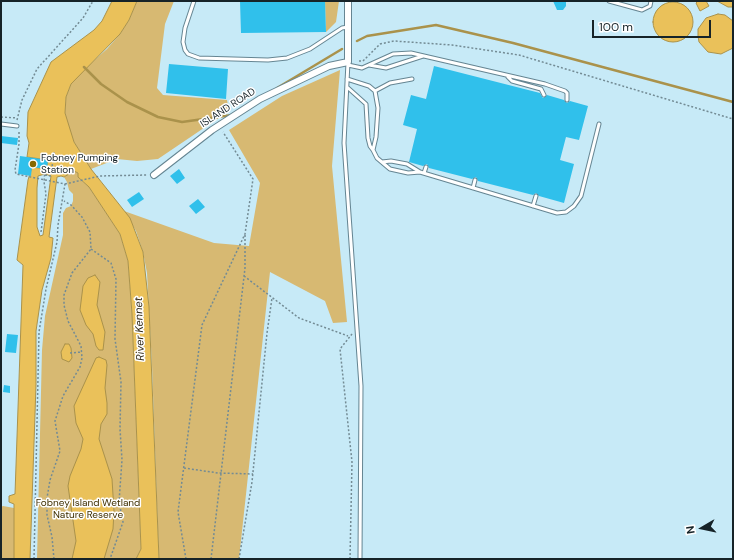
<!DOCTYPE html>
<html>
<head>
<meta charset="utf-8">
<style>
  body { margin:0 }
  #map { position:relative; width:734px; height:560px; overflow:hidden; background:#c7eaf7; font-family:"DM Sans",sans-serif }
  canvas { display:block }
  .frame { position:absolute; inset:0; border:2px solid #162328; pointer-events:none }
  .north { position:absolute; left:682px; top:508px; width:40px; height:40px; -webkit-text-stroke:3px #fff; paint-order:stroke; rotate:261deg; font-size:11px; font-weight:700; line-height:16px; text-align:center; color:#162328 }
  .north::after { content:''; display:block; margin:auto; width:14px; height:18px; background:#162328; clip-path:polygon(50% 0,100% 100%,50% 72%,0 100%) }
  .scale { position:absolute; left:592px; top:20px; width:119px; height:18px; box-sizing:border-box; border:2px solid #162328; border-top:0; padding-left:5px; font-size:12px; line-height:14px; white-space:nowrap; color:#162328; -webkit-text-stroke:3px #fff; paint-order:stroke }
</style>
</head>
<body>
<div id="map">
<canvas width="734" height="560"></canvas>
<div class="frame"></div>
<div class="north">N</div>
<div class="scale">100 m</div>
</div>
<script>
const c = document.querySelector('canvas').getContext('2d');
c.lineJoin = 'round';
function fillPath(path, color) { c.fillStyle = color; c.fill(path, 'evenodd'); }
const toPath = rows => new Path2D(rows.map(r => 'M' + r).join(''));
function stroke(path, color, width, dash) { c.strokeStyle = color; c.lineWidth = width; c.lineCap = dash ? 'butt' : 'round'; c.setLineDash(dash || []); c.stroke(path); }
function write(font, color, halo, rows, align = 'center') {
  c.font = font + ' "DM Sans",sans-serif'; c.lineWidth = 3; c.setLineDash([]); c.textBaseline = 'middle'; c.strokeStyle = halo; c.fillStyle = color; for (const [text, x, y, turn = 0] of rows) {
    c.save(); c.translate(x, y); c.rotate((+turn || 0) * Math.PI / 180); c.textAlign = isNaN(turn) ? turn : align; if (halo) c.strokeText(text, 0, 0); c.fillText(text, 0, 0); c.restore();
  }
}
fillPath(toPath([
  [137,1,174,1,165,24,157,88,163,95,227,100,229,111,158,159,137,161,117,159,91,169,74,142,69,130,65,113,66,97,71,84,81,72,107,49,120,34,129,20],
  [325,1,339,1,336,22,326,32],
  [340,70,332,166,347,322,333,323,325,301,270,272,239,559,159,559,152,365,147,273,143,252,136,231,124,211,214,243,249,246,260,183,229,130,282,96],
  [74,171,78,173,78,177,89,187,120,234,128,261,132,314,141,549,136,559,37,559,42,350,45,316,63,235,63,213,66,208,71,206,73,201,73,194,69,190,67,182,64,177],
  [3,506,14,508,14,559,1,559,1,507]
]), '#d7b972');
const water = toPath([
  [112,1,137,1,129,20,120,34,71,84,66,97,65,113,74,142,91,169,130,218,143,252,149,307,159,559,136,559,141,549,132,314,128,261,120,234,89,187,78,177,78,173,74,171,64,177,61,176,57,177,49,237,53,238,51,258,42,290,36,331,36,385,30,559,14,559,14,504,9,502,9,496,15,494,23,265,17,260,28,180,32,167,46,169,48,160,27,157,29,143,27,136,28,112,51,62,94,30,102,21,112,1],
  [45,174,51,176,43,235,40,236,37,227,37,188,38,176,45,174],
  [698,1,706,1,709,6,700,11,696,3,698,1],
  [717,1,733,1,733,7,728,7,717,1],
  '653 22a20 20 0 1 1 40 0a20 20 0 1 1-40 0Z',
  [718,14,725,15,733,21,733,48,721,54,708,52,699,42,698,36,698,29,706,18,718,14],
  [95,275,100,282,97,305,105,332,103,350,99,350,96,346,93,334,86,325,80,310,83,286,88,278,95,275],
  [65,344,69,344,71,348,72,358,69,362,62,359,61,352,65,344],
  [99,357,106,360,107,365,105,388,107,403,107,414,101,424,99,439,112,479,114,511,113,529,104,559,72,559,76,541,68,486,70,476,81,449,83,439,76,423,74,406,96,358,99,357]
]);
fillPath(water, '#eac15a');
stroke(water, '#aa924b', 1);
stroke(toPath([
  [357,41,367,36,436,25,513,43,733,102],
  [84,67,101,84,127,102,158,117,182,122,232,115],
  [277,88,342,49]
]), '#aa924b', 2.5);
fillPath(toPath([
  [240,1,325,1,326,32,241,33],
  [553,1,566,1,566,6,563,10,557,10],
  [169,64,228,69,226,99,166,93],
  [434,66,540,93,543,98,547,95,564,100,567,103,570,101,588,106,579,140,566,137,560,160,574,164,564,203,539,196,536,193,533,195,478,181,476,177,472,179,429,168,427,164,423,166,409,162,417,129,403,125,411,95,426,99],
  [1,136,18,138,17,145,1,143],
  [20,156,48,160,47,169,32,167,31,176,18,174],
  [179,169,185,178,177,184,170,176],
  [139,192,144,199,132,207,127,200],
  [198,199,205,207,196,214,189,206],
  [7,334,18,335,16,353,5,352],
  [4,385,10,386,10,393,3,392]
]), '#30c0eb');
const service = toPath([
  [194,1,185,28,183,42,185,50,188,54,199,58,268,60,287,58,310,49,342,28,348,27],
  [609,1,642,10,650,6,651,1],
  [348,62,344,143,361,386,360,559],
  [348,65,362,68,393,54,411,53,545,84,565,91,567,93,567,100],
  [369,65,386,68,423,56],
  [508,77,512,81,541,89,544,95],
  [347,87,366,104,368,138,370,146,373,150,376,137,378,108,375,91,369,86,347,79],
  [375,91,390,83,412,79],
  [1,124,17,126],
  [373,150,377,158,390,169,408,173,420,172,407,164,391,161,382,162],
  [420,172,557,213,566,212,574,206,581,196,599,124],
  [424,173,426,167],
  [473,188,475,180],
  [533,206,536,196]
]);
const minor = toPath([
  [154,175,212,130,260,99,329,66,348,62,348,1]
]);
stroke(service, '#658592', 5);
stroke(minor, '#658592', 8);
stroke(toPath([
  [359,61,363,61,380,44,394,41,452,45,519,55,733,119],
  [1,117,17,118],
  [17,120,22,100,37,69,83,18,93,1],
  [19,132,19,144,15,170,16,174,65,184,58,225,57,242,46,289,39,332,34,559],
  [45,175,51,176,54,151],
  [65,184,100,176,148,175],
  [41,232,46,194,44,182,45,169],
  [91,249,111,263,116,279,115,339,121,382,120,429,122,460,119,502,123,522,110,559],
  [244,276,299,318,348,336],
  [70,353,82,352],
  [184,468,218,473,253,474],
  [54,559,52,537,47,515,47,498,50,480,60,451,55,421,63,396,80,367,82,358,81,346,68,321,64,305,64,295,72,273,91,249,90,232,82,217,71,205,64,201],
  [186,559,178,512,202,325,245,234,253,179,223,132],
  [211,559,245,268,245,235],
  [239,559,252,482,267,333,272,298],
  [350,559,352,462,340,349,352,334]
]), '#738b94', 1.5, [2, 2]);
stroke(service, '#fff', 3);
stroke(minor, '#fff', 6);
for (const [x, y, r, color] of [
  [33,164,4,"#866700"]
]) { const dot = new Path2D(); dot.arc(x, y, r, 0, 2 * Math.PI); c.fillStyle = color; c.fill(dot); stroke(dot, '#fff', 1.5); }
write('10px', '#162328', '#fff', [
  ["ISLAND ROAD",228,108,-33]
]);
write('10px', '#162328', '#fff', [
  ["Fobney Pumping",41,158],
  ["Station",41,170]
], 'left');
write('10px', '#3f2f00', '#fff', [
  ["Fobney Island Wetland",88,503],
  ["Nature Reserve",88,515]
]);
write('italic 11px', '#302917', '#fff', [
  ["River Kennet",140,329,-92]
]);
</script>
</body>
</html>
